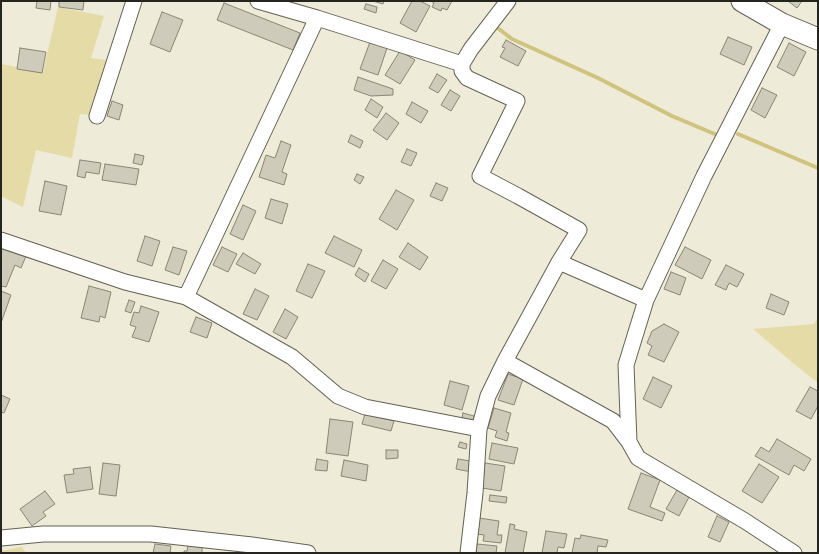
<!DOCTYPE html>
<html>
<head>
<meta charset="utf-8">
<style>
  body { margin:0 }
  #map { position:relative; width:819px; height:554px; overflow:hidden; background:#eeebd9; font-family:"Fira Sans",sans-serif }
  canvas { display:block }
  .frame { position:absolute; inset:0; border:2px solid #25241e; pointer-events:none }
</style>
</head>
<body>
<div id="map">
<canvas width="819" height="554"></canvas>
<div class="frame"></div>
</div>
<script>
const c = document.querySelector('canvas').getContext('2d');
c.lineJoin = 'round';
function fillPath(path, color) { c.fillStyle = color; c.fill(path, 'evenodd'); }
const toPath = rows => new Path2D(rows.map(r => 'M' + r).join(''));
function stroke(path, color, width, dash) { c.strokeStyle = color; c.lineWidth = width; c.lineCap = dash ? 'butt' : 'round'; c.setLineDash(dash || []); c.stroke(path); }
fillPath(toPath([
  [58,7,104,16,91,58,113,61,97,115,80,114,72,158,36,150,23,207,1,196,1,64,43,72],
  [818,317,818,383,793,363,753,329,814,324],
  [22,547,26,553,1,553,1,551]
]), '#e5dba7');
stroke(toPath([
  [499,29,512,39,598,78,672,116,717,135],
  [738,134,818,168]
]), '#d0c37d', 4);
const building = toPath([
  [37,1,51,1,50,10,36,8,37,1],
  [59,1,84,1,83,10,59,7,59,1],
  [373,1,384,1,383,4,373,1],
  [412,1,420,1,430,6,416,32,400,23,412,1],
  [431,1,452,1,447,10,442,8,441,11,432,7,434,3,431,1],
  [788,1,802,1,797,8,788,1],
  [224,3,300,33,293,50,217,20,224,3],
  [366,4,377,7,376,13,364,9,366,4],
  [162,12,183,20,170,52,150,44,162,12],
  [728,37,752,47,744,65,720,54,728,37],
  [506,40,526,51,518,66,500,57,505,48,502,47,506,40],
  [370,42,387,48,378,75,360,69,370,42],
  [789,43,806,52,794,76,777,67,789,43],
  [20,48,46,52,42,73,17,69,20,48],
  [400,51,415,60,400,84,385,75,400,51],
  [437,74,447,80,438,93,429,88,437,74],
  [358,77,393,89,393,95,371,96,354,90,358,77],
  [762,88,777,95,765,118,751,110,762,88],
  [450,90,460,96,451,111,441,105,450,90],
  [371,99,383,107,377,118,365,110,371,99],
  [112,101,123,105,119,120,107,116,112,101],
  [412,102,428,111,421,123,406,114,412,102],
  [386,113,399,123,387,140,373,130,386,113],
  [351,135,363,141,360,148,348,142,351,135],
  [281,141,291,145,282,172,287,174,284,185,259,177,266,155,275,158,281,141],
  [407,149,417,153,411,166,401,162,407,149],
  [135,154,144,156,142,165,133,163,135,154],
  [80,160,101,163,99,174,86,172,85,178,77,176,80,160],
  [105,164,139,169,136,185,102,180,105,164],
  [357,174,364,177,360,184,354,180,357,174],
  [45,181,67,186,61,215,39,211,45,181],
  [436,183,448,188,442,201,430,196,436,183],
  [396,190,414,200,397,230,379,219,396,190],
  [271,199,288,204,282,224,265,218,271,199],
  [243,205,256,211,243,240,230,234,243,205],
  [145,236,160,241,152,266,137,261,145,236],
  [334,236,362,250,354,267,325,253,334,236],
  [408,243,428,257,420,270,399,257,408,243],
  [1,247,26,256,21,268,15,265,6,287,1,286,1,247],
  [173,247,187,251,179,275,165,270,173,247],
  [222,247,237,254,228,272,213,265,222,247],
  [685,247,711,260,702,279,675,265,685,247],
  [243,253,261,264,255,274,236,264,243,253],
  [383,260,398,269,386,289,371,281,383,260],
  [308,264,325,271,312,298,296,291,308,264],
  [726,265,744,274,737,287,729,283,726,290,715,285,726,265],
  [359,268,369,274,365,282,355,275,359,268],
  [671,272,686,278,680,295,664,289,671,272],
  [89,286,111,292,105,318,100,316,99,322,81,318,89,286],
  [255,289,269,296,257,320,243,314,255,289],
  [1,291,11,295,1,323,1,291],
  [771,294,789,302,784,315,766,308,771,294],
  [129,300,135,302,131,313,125,311,129,300],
  [141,306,159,312,149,342,132,337,136,327,130,325,134,312,139,313,141,306],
  [285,309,298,317,286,339,273,332,285,309],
  [196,317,212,323,207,338,190,332,196,317],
  [664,324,679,332,664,362,648,355,652,346,647,343,652,331,664,324],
  [508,374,523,379,514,405,498,400,508,374],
  [653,377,672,386,661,408,643,399,653,377],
  [450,381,469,386,462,410,444,405,450,381],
  [810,387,818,391,818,406,811,419,796,411,810,387],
  [1,395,10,399,4,413,1,412,1,395],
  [494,408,511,413,506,432,509,433,507,441,495,437,497,431,488,428,494,408],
  [463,413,474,416,473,421,462,418,463,413],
  [365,414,394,421,391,431,362,424,365,414],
  [330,419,353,422,348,456,326,453,330,419],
  [777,439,811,459,804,471,794,465,789,475,755,456,761,447,769,452,777,439],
  [460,442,467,444,466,449,458,447,460,442],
  [492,443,518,448,514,464,489,459,492,443],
  [386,450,398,450,398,458,386,459,386,450],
  [317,459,328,461,327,471,315,470,317,459],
  [458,459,470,461,469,467,473,467,472,472,456,469,458,459],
  [344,460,368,465,366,481,341,476,344,460],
  [103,463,120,465,116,496,99,494,103,463],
  [485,463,505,466,501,491,482,488,485,463],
  [759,464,779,477,762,503,742,491,759,464],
  [90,467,93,489,67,493,64,475,74,474,73,469,90,467],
  [641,473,660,480,650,507,665,513,662,521,628,509,641,473],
  [677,490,689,497,679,516,666,509,677,490],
  [45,491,55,504,43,512,46,516,32,526,20,509,45,491],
  [490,495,507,497,506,503,489,501,490,495],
  [717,516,729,522,720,542,708,537,717,516],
  [479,518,499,521,497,535,502,535,501,543,483,541,484,535,477,534,479,518],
  [510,524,515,525,514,529,527,532,523,553,505,553,510,524],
  [546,531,567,534,564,548,558,547,557,553,542,553,546,531],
  [581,535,608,540,606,547,598,546,597,553,572,553,575,538,580,539,581,535],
  [155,544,171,546,170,552,174,553,153,553,155,544],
  [477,544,497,546,496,553,476,553,477,544],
  [188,546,202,547,202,553,184,553,184,551,187,551,188,546]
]);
fillPath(building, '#cecbba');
stroke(building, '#898676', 1);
const street = toPath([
  [258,1,317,18,462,64],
  [97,116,134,1],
  [1,240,125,282,186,297,292,357,338,396,365,407,479,429],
  [559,262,646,300],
  [186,297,317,18],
  [505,361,613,421,629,442,638,458,745,521,794,553],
  [629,442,626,365,646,300,704,176,782,24],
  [1,538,43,534,151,534,252,545,308,553],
  [468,553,475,493,479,429,488,396,505,361,559,262,579,230,518,196,480,176,517,101,467,78,462,71,462,64,471,49,508,1]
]);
const secondary = toPath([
  [742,1,782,24,818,39]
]);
stroke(street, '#646253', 17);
stroke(secondary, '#646253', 23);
stroke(street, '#fff', 15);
stroke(secondary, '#fff', 21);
</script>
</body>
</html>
